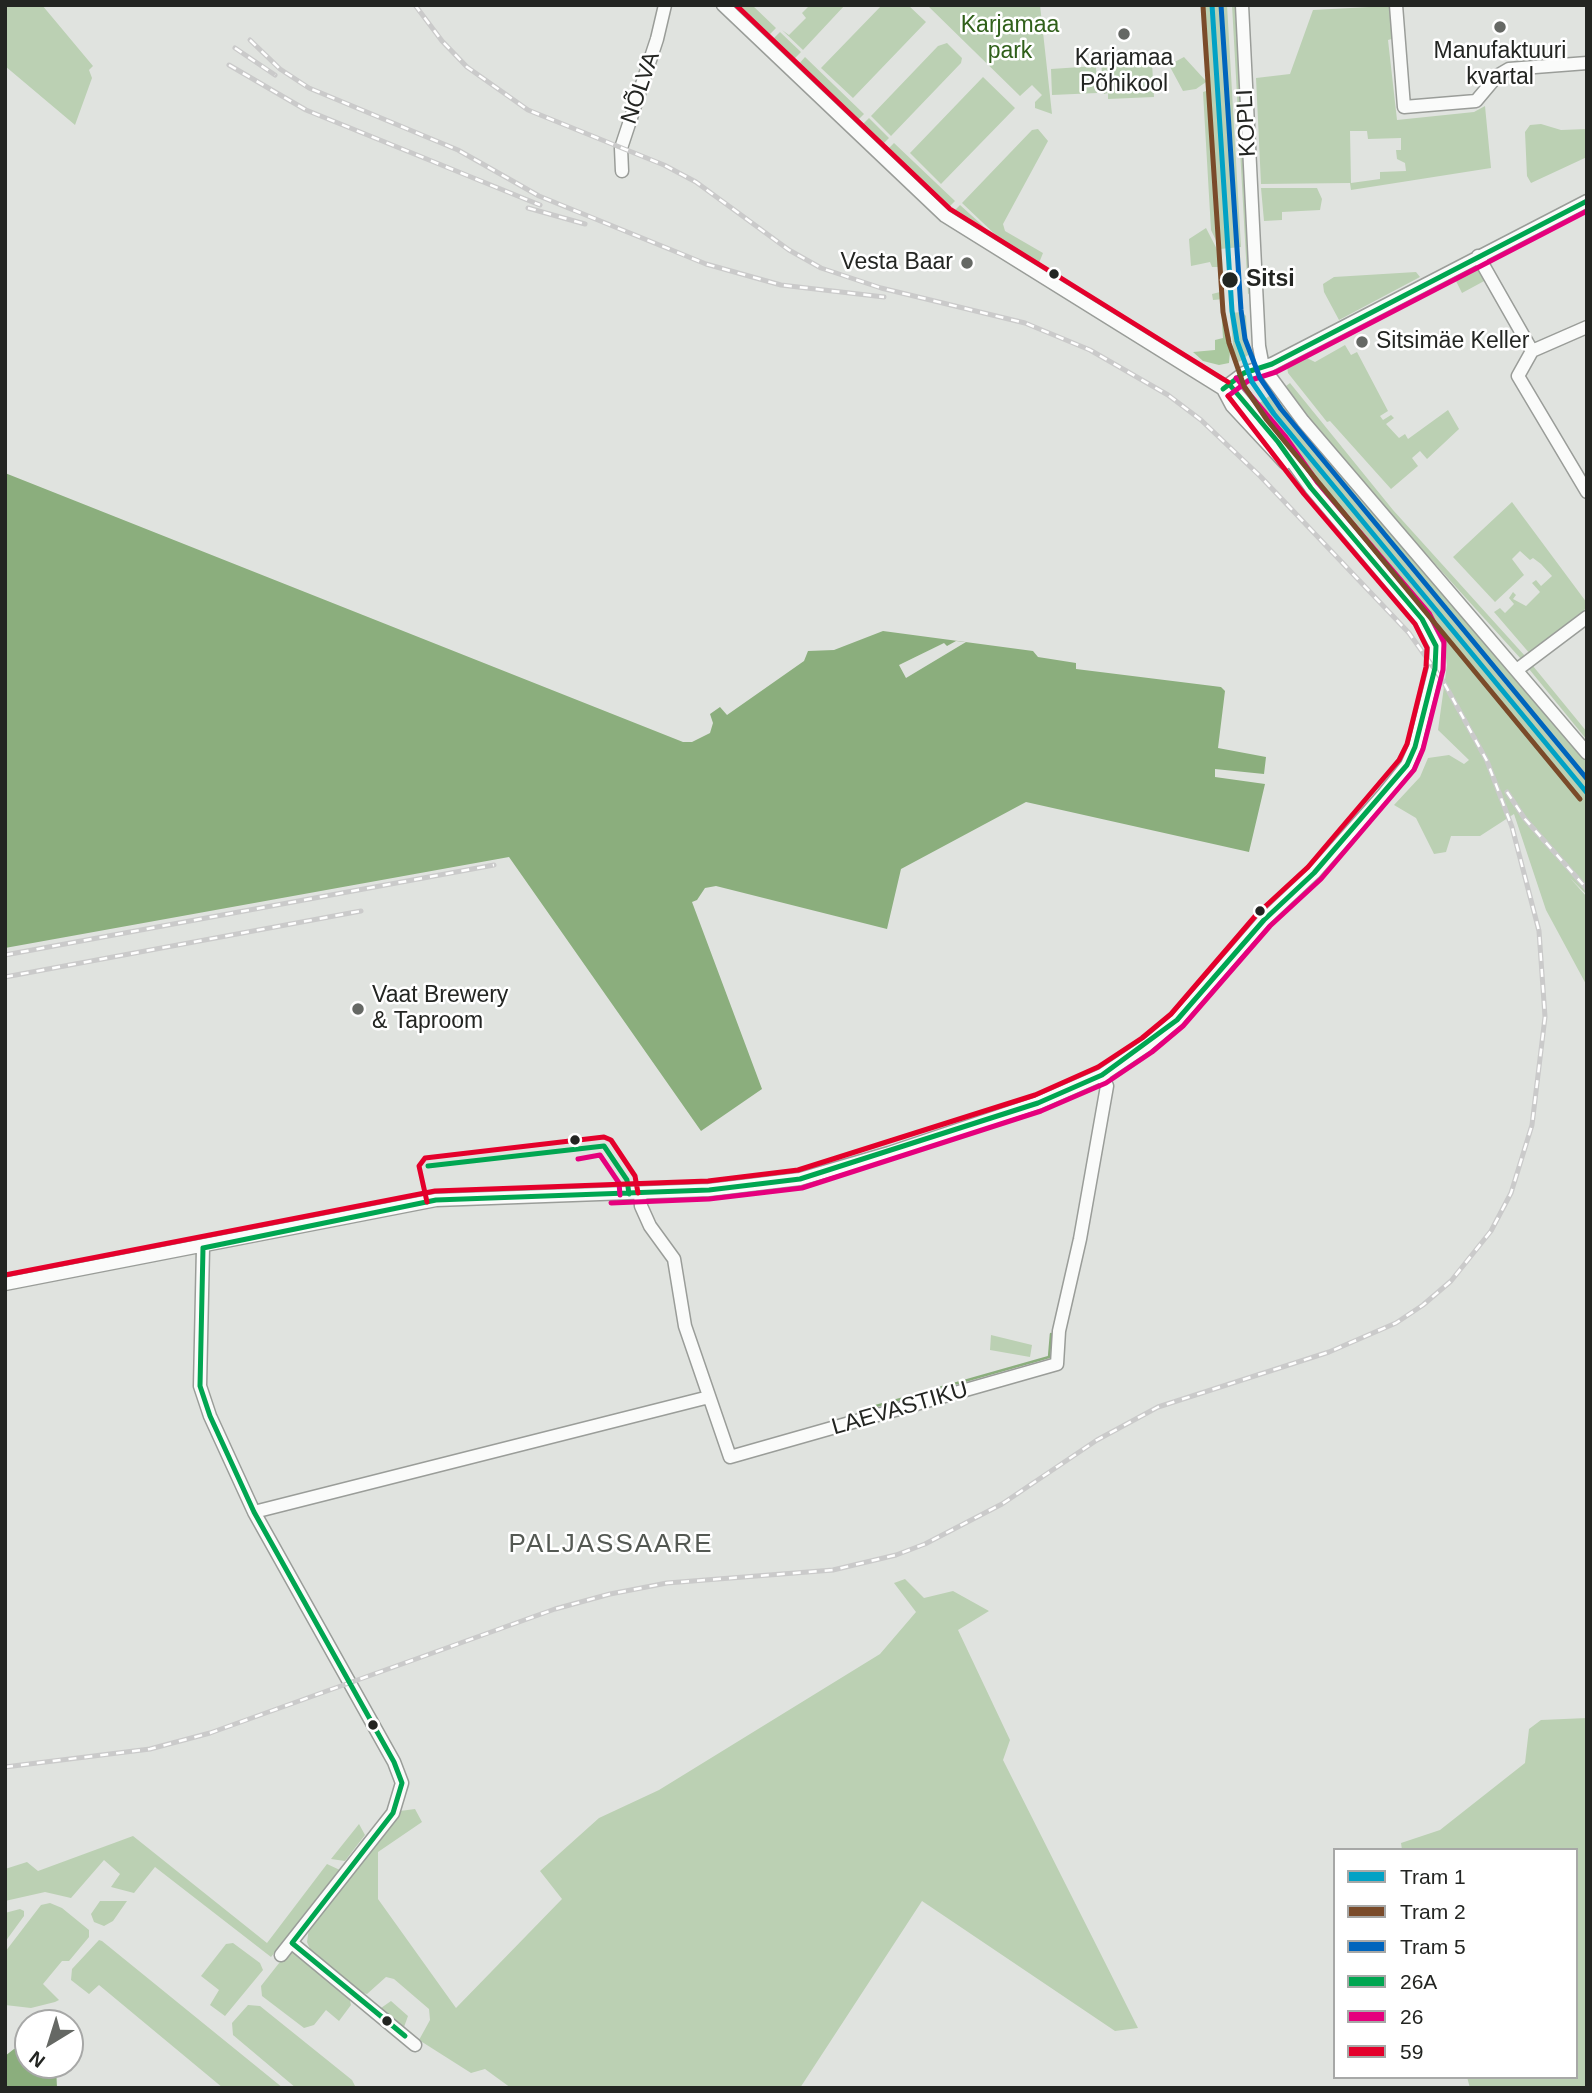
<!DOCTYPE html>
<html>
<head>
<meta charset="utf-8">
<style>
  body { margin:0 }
  #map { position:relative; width:1592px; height:2093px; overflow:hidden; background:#e0e3df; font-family:Arial,sans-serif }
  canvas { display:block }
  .frame { position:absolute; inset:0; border:7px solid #232522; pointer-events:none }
  .legend { position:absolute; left:1333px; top:1848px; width:245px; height:231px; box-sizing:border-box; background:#fff; border:2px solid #a7a8a7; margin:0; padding:9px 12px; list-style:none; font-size:21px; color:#232522 }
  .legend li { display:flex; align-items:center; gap:14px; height:35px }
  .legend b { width:35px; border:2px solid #a7a8a7 }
  .north { position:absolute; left:14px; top:2009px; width:70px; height:70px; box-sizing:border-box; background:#fff; border:2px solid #a7a8a7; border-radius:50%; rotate:218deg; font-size:19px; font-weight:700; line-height:28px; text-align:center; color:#232522 }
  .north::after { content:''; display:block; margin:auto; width:24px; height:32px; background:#656864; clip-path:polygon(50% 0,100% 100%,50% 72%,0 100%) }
</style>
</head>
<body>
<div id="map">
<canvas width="1592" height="2093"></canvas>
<div class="frame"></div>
<ul class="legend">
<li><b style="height:9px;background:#02a2c5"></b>Tram 1</li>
<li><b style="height:9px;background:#7a4b2a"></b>Tram 2</li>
<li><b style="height:9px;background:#0065bd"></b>Tram 5</li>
<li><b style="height:9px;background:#00a651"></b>26A</li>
<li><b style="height:9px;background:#e5007d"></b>26</li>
<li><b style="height:9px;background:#e4002b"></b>59</li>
</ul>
<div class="north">N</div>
</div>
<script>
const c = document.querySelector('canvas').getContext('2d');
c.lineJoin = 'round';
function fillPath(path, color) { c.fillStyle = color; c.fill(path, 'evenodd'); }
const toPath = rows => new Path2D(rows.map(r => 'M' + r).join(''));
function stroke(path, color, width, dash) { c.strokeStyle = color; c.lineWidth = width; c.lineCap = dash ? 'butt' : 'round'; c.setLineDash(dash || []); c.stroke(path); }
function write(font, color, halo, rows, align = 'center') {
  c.font = font + ' Arial,sans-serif'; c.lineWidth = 5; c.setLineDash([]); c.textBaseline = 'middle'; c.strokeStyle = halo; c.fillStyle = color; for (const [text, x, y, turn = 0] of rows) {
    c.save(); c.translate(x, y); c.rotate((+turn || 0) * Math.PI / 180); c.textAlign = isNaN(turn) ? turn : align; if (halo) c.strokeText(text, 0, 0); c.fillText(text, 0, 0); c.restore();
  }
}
fillPath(toPath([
  [5,5,42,5,93,66,89,70,92,78,75,125,5,66],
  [736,5,752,5,776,28,767,37],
  [810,5,845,5,803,50,782,30,789,35,806,18,802,13],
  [882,5,908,5,926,22,853,98,821,68],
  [927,5,1040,5,1052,114,1035,108,1035,102,1042,95,1032,85,1020,96],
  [1203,5,1227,5,1241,247,1220,249,1211,230,1203,92,1206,91,1206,82,1196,89,1183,91,1169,65,1184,57,1206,81],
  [1232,5,1235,5,1251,293,1248,294],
  [1388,6,1394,9,1395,38,1388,40,1397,120,1474,112,1485,106,1491,168,1351,190,1350,183,1261,184,1256,78,1290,74,1313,10],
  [1350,131,1367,131,1368,139,1401,138,1401,150,1396,150,1397,159,1405,163,1406,171,1380,172,1380,179,1351,183],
  [780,32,801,52,792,61,772,40],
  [947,43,962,58,961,63,891,136,871,116,938,46],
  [805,57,864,114,856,122,798,65],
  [1152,63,1154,97,1108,99,1108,93,1104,94,1101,63],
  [1096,66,1097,93,1052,95,1051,69],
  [983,77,1015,108,941,184,910,153],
  [869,118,889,138,881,146,861,126],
  [1541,124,1561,130,1587,129,1587,157,1531,183,1527,176,1525,132,1530,125],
  [1038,129,1048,141,1003,224,1005,231,1043,253,1039,263,1000,239,962,203,1032,130],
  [894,143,955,201,949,207,887,150],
  [1261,188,1317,188,1322,199,1320,210,1282,212,1282,220,1264,221],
  [960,205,981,224,998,241,954,211],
  [1206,228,1222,259,1224,299,1213,300,1212,294,1220,292,1218,267,1212,267,1210,262,1191,266,1189,239],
  [1478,264,1486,280,1462,293,1454,277],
  [1416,272,1420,277,1339,320,1324,292,1323,284,1334,277],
  [1242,312,1246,316,1248,348,1252,352,1235,365,1230,313],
  [1345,345,1351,355,1357,352,1388,411,1380,416,1383,420,1391,415,1394,418,1386,424,1399,438,1405,434,1408,439,1448,410,1459,429,1427,459,1420,451,1412,458,1418,466,1391,489,1330,421,1327,422,1288,373,1287,367,1305,357,1315,362],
  [1290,383,1393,510,1525,656,1521,659,1390,514,1317,428,1286,386],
  [1272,394,1587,762,1587,895,1570,878,1587,897,1587,986,1546,910,1514,814,1480,836,1451,836,1446,852,1434,854,1416,818,1394,805,1420,777,1428,758,1449,755,1464,764,1469,760,1438,730,1447,665,1443,637,1425,610,1258,404],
  [1512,502,1587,603,1583,614,1531,655,1494,612,1500,608,1505,613,1514,604,1509,598,1513,592,1516,595,1513,599,1526,606,1540,592,1532,583,1536,580,1541,586,1552,576,1541,564,1533,558,1530,560,1520,551,1512,559,1524,575,1495,602,1453,557],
  [1533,666,1587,732,1587,740,1529,669],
  [991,1335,1032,1345,1030,1357,990,1350],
  [905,1579,924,1598,953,1591,989,1611,958,1630,1010,1740,1003,1760,1138,2028,1115,2031,922,1901,800,2088,511,2088,485,2069,471,2073,419,2040,430,2020,429,2009,394,1979,386,1977,367,1994,359,1992,317,1959,310,1949,307,1942,309,1928,400,1811,415,1809,422,1822,378,1852,378,1899,456,2008,562,1899,540,1871,599,1818,659,1790,880,1654,916,1612,894,1583],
  [1587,1718,1587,2088,1470,2088,1467,2077,1576,2077,1576,1850,1402,1850,1401,1843,1440,1830,1525,1763,1529,1729,1541,1720],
  [359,1824,365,1835,345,1861,331,1859],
  [133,1836,267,1943,327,1864,342,1871,271,1957,155,1867,134,1893,111,1887,120,1874,104,1860,71,1898,45,1892,5,1901,5,1869,27,1862,38,1871],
  [100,1901,127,1901,113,1921,104,1926,94,1922,91,1914],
  [50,1903,62,1908,89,1930,89,1937,69,1961,62,1961,43,1984,59,2000,55,2002,31,2008,5,2005,5,1952,41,1905],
  [20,1909,24,1911,24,1916,5,1942,5,1913],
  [99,1940,102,1941,283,2088,223,2088,99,1985,89,1994,71,1980,72,1969],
  [233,1943,260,1963,263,1970,225,2016,210,2005,219,1990,201,1976,226,1944],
  [294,1952,349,1996,351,2005,339,2021,326,2010,314,2025,304,2028,262,1996,261,1986,287,1953],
  [391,2001,408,2016,404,2027,381,2008],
  [248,2005,260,2006,352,2080,356,2088,296,2088,233,2035,232,2023]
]), '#bbd0b3');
fillPath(toPath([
  [1221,306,1231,339,1229,363,1219,365,1203,361,1193,352,1215,350,1215,340,1223,338]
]), '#aac89f');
fillPath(toPath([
  [5,473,683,742,692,742,710,733,713,723,710,714,720,707,727,715,804,661,808,651,834,650,883,631,1033,651,1038,657,1076,663,1076,669,1221,687,1225,691,1218,748,1266,757,1264,774,1215,769,1215,777,1265,784,1249,852,1026,802,901,869,887,929,716,886,705,888,697,900,692,902,762,1089,701,1131,509,857,5,948],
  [28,2046,28,2065,56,2065,57,2088,5,2088,5,2056,14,2049]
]), '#8bae7d');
fillPath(toPath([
  [956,641,966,642,906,678,899,665,944,643,947,646]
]), '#e0e3df');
stroke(toPath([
  [869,1408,1049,1357,1051,1334]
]), '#8bae7d', 2.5);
const minor = toPath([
  [723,5,945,216,1223,389],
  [1242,5,1259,346,1263,367,1303,421,1587,753],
  [1396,5,1404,107,1476,101,1497,76,1509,69,1587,63],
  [622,171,621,148,657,39,665,5],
  [1478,256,1532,351],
  [1587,327,1532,351,1518,376,1587,492],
  [1224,388,1244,373,1272,364,1587,201],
  [1223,389,1232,406,1285,463],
  [1518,669,1587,617],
  [640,1194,641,1206,650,1226,674,1259,685,1326,730,1457,1057,1364,1059,1331,1080,1239,1107,1086,1102,1075],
  [203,1248,200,1386,210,1416,254,1512,394,1762,402,1783,393,1813,281,1955],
  [5,1284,436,1200,709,1190,800,1179,889,1153,1038,1103,1102,1075,1147,1045,1177,1020,1264,920,1314,873,1383,795,1407,765,1415,747,1435,668,1436,646,1422,619,1311,488,1278,442,1229,384],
  [254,1512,709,1397],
  [292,1943,415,2045]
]);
stroke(minor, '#9a9d99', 15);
stroke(minor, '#fafbfa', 12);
const rail = toPath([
  [250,40,280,69,309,88,458,150,539,196,706,264,781,285,884,297],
  [235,48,275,75],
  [229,65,306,110,540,205],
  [528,208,585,224],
  [1507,792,1525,819,1587,889],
  [5,955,494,865],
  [5,977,361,911],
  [5,1767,150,1749,210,1733,555,1609,610,1594,667,1583,833,1570,896,1555,925,1544,1002,1504,1097,1440,1158,1407,1329,1352,1396,1323,1423,1305,1451,1281,1491,1231,1511,1193,1532,1125,1545,1017,1539,931,1512,827,1487,761,1443,681,1409,633,1260,476,1201,420,1168,395,1090,350,1025,323,881,288,821,268,789,250,696,182,664,165,528,110,467,67,442,41,415,5]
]);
stroke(rail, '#cacaca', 5);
stroke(rail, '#fff', 2.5, [8]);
stroke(toPath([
  [1223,389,1244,373,1272,364,1587,201],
  [428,1166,604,1146,627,1180,629,1194],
  [203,1248,436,1200,709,1190,800,1179,1038,1103,1102,1075,1177,1020,1264,920,1314,873,1407,765,1415,747,1435,668,1436,646,1422,619,1311,488,1278,442,1229,384],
  [203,1248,200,1386,210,1416,254,1512,394,1762,402,1783,393,1813,292,1943],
  [292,1943,405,2036]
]), '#00a651', 5);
stroke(toPath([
  [1228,396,1248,381,1276,372,1587,211],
  [578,1159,600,1155,619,1183,620,1195],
  [611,1203,709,1199,802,1188,1041,1111,1106,1083,1152,1052,1183,1026,1270,926,1321,879,1414,770,1423,749,1443,670,1444,642,1429,613,1318,483,1285,436,1236,378]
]), '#e5007d', 5);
stroke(toPath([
  [736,5,950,209,1228,382],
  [427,1202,419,1166,425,1158,604,1137,611,1140,635,1176,638,1193],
  [5,1275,435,1191,708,1181,798,1170,1035,1095,1098,1067,1142,1038,1171,1014,1257,914,1308,867,1399,760,1407,744,1426,667,1427,648,1415,624,1304,494,1228,396]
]), '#e4002b', 5);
stroke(toPath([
  [1212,5,1232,311,1237,341,1252,382,1274,414,1587,793]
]), '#02a2c5', 5);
stroke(toPath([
  [1203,6,1223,312,1229,343,1244,386,1267,420,1580,799]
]), '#7a4b2a', 5);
stroke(toPath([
  [1221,5,1241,310,1245,339,1260,378,1281,409,1587,779]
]), '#0065bd', 5);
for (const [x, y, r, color] of [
  [1500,27,7,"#656864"],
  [1124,34,7,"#656864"],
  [967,263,7,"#656864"],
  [1054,274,6,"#232522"],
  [1230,280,9,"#232522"],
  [1362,342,7,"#656864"],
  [1260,911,6,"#232522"],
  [358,1009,7,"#656864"],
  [575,1140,6,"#232522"],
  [373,1725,6,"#232522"],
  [387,2021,6,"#232522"]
]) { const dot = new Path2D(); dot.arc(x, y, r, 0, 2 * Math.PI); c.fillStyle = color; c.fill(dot); stroke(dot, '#fff', 2.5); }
write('23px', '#30601a', '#fff', [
  ["Karjamaa",1010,26],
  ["park",1010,52]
]);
write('23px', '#232522', '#fff', [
  ["Manufaktuuri",1500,52],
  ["kvartal",1500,78],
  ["Karjamaa",1124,59],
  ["Põhikool",1124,85],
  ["Vesta Baar",953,263,"right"],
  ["Sitsimäe Keller",1376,342,"left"],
  ["Vaat Brewery",372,996,"left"],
  ["& Taproom",372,1022,"left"]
]);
write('23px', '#232522', '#fff', [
  ["NÕLVA",641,88,-71],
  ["KOPLI",1247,123,-93],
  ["LAEVASTIKU",900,1409,-16]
]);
write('bold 23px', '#232522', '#fff', [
  ["Sitsi",1246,280]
], 'left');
c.letterSpacing = '2px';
write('26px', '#545953', '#fff', [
  ["PALJASSAARE",611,1545]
]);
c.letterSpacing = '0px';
</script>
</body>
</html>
